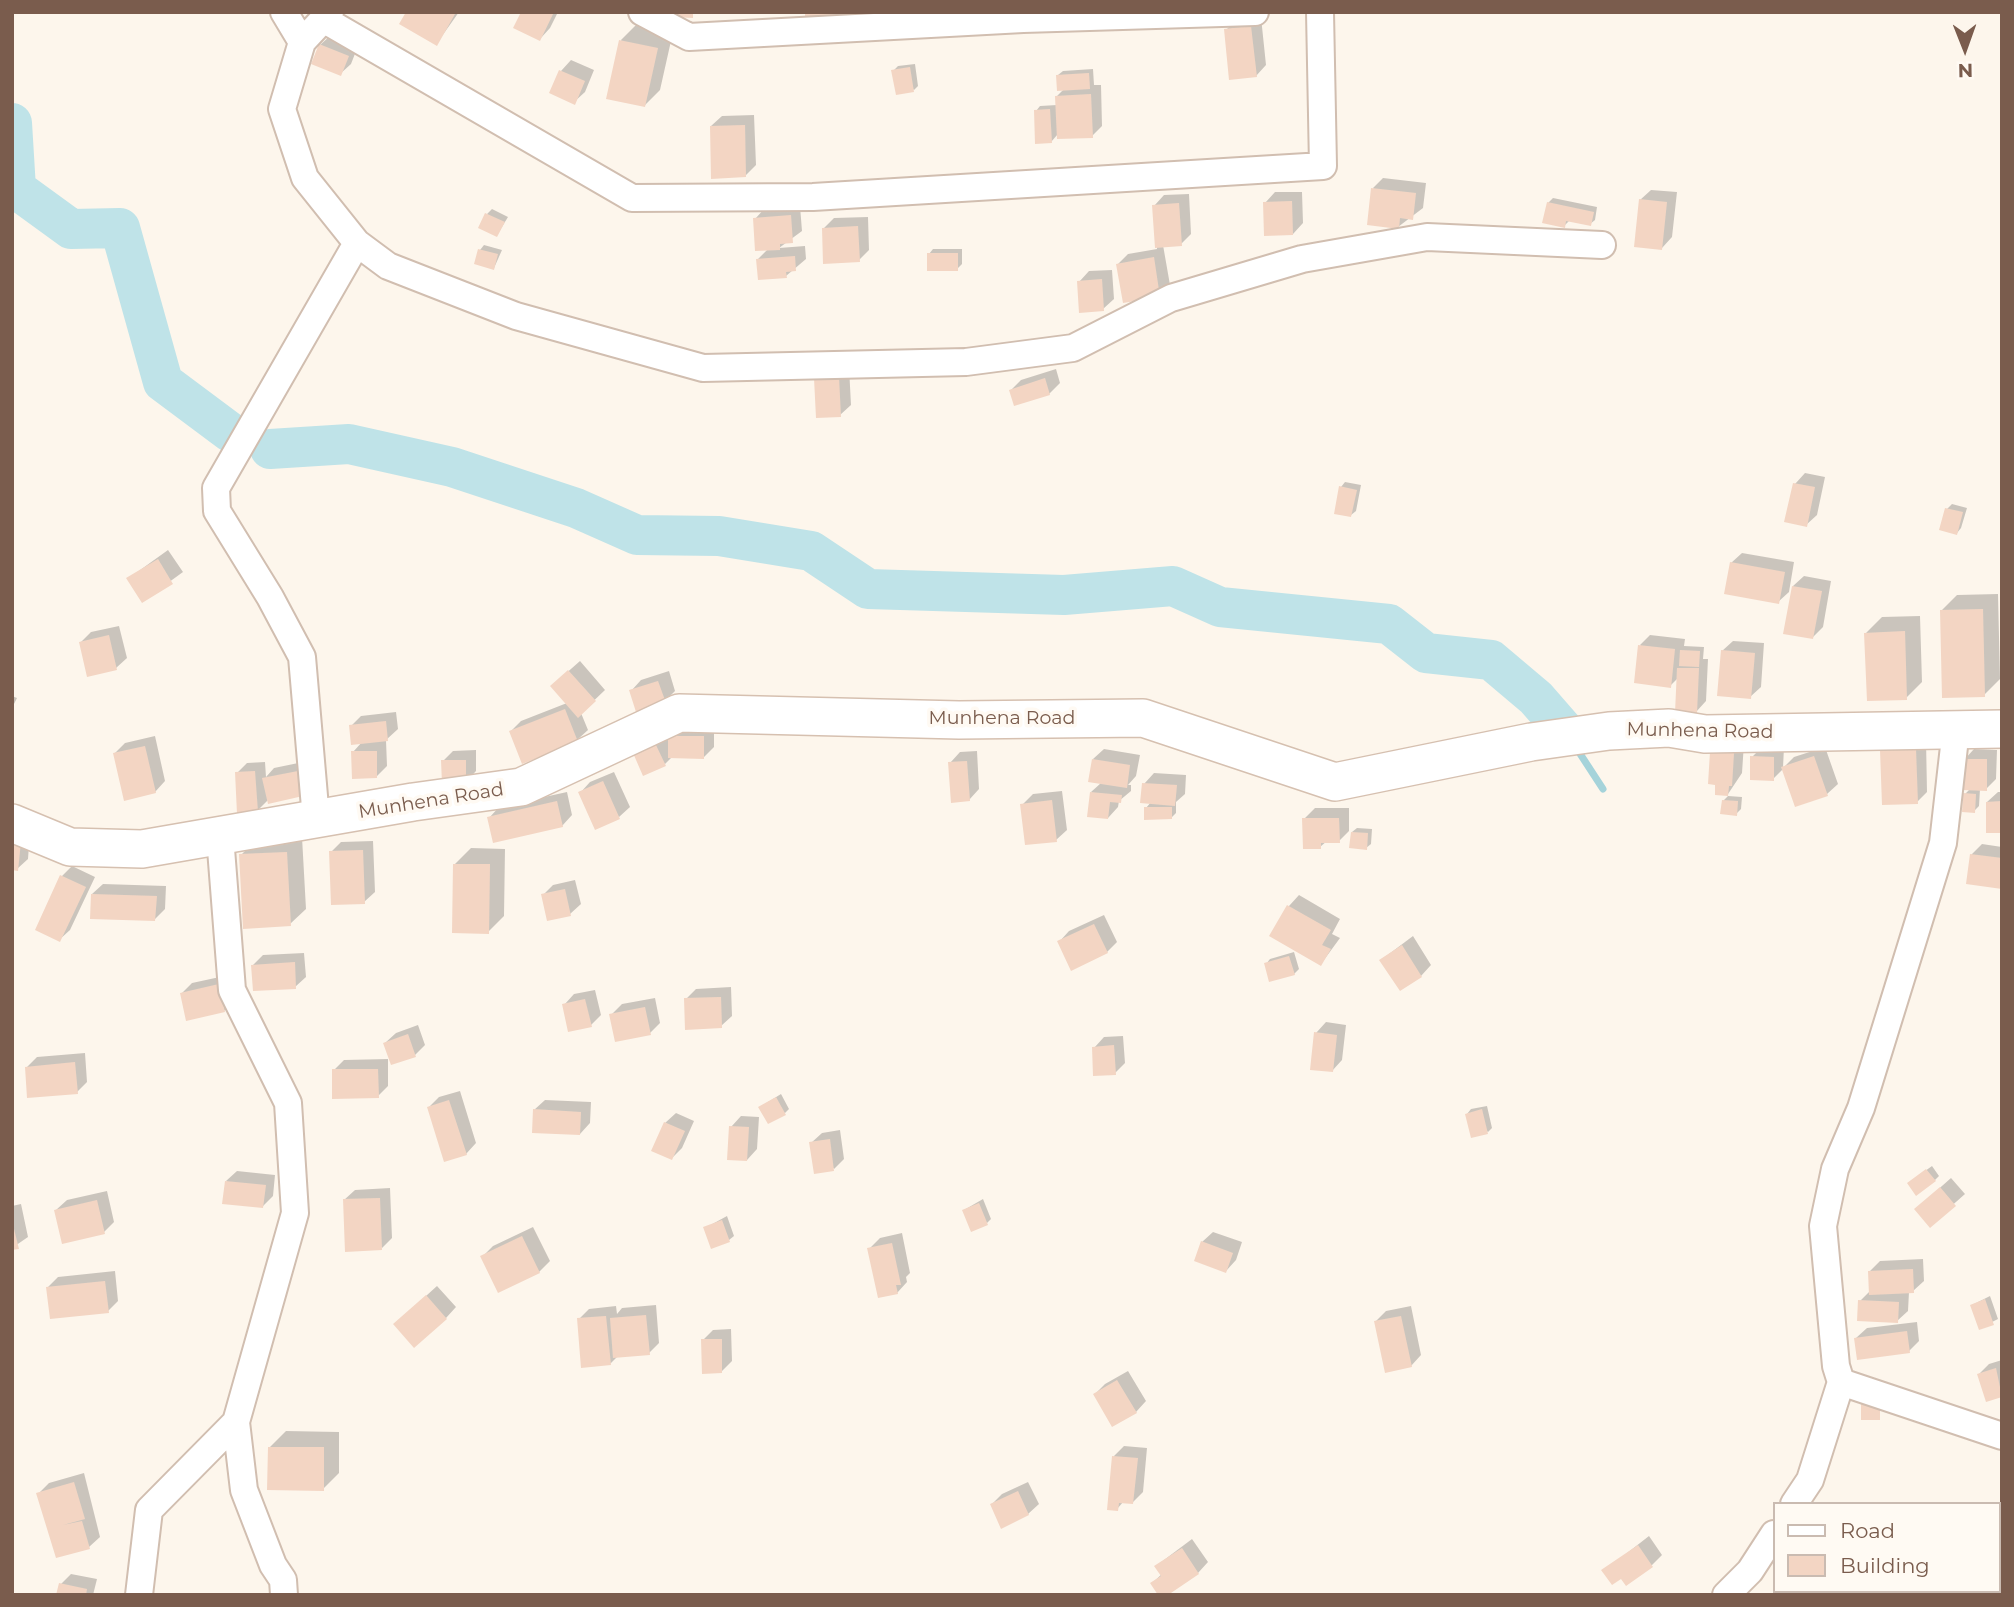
<!DOCTYPE html>
<html>
<head>
<meta charset="utf-8">
<style>
  body { margin:0 }
  #map { position:relative; width:2014px; height:1607px; overflow:hidden; background:#fdf6ec; font-family:Montserrat,sans-serif }
  canvas { display:block }
  .frame { position:absolute; inset:0; border:14px solid #7a5c4d; pointer-events:none }
  .legend { position:absolute; left:1773px; top:1502px; width:228px; height:91px; box-sizing:border-box; background:#fffaf3; border:2px solid #cabbb1; margin:0; padding:9px 12px; list-style:none; font-size:21px; color:#7a5c4d }
  .legend li { display:flex; align-items:center; gap:14px; height:35px }
  .legend b { width:35px; border:2px solid #cabbb1 }
  .north { position:absolute; left:1930px; top:14px; width:70px; height:70px; -webkit-text-stroke:5px #fffaf3; paint-order:stroke; rotate:179deg; font-size:19px; font-weight:700; line-height:28px; text-align:center; color:#7a5c4d }
  .north::after { content:''; display:block; margin:auto; width:24px; height:32px; background:#7a5c4d; clip-path:polygon(50% 0,100% 100%,50% 72%,0 100%) }
</style>
</head>
<body>
<div id="map">
<canvas width="2014" height="1607"></canvas>
<div class="frame"></div>
<ul class="legend">
<li><b style="height:9px;background:#fff"></b>Road</li>
<li><b style="height:19px;background:#f3d5c3"></b>Building</li>
</ul>
<div class="north">N</div>
</div>
<script>
const c = document.querySelector('canvas').getContext('2d');
c.lineJoin = 'round';
function fillPath(path, color) { c.fillStyle = color; c.fill(path, 'evenodd'); }
const toPath = rows => new Path2D(rows.map(r => 'M' + r).join(''));
function stroke(path, color, width, dash) { c.strokeStyle = color; c.lineWidth = width; c.lineCap = dash ? 'butt' : 'round'; c.setLineDash(dash || []); c.stroke(path); }
function write(font, color, halo, rows, align = 'center') {
  c.font = font + ' Montserrat,sans-serif'; c.lineWidth = 7; c.setLineDash([]); c.textBaseline = 'middle'; c.strokeStyle = halo; c.fillStyle = color; for (const [text, x, y, turn = 0] of rows) {
    c.save(); c.translate(x, y); c.rotate((+turn || 0) * Math.PI / 180); c.textAlign = isNaN(turn) ? turn : align; if (halo) c.strokeText(text, 0, 0); c.fillText(text, 0, 0); c.restore();
  }
}
fillPath(toPath([
  [408,12,459,12,437,43],
  [523,12,558,12,550,28,540,39],
  [1261,17,1266,65,1256,76,1226,30,1236,20],
  [637,24,673,32,660,90,645,105,621,40],
  [331,35,358,46,351,64,340,74,320,45],
  [571,60,594,70,585,92,574,102,551,92,561,71],
  [915,64,918,86,914,90,893,71,898,66],
  [1093,69,1094,85,1101,85,1102,126,1092,136,1058,134,1051,142,1036,111,1040,106,1057,105,1057,96,1064,89,1058,75,1063,71],
  [754,115,756,165,745,176,711,126,722,116],
  [1383,178,1426,183,1423,208,1398,227,1373,188],
  [1651,190,1677,192,1672,237,1662,248,1640,200],
  [1275,192,1302,192,1303,223,1293,234,1265,203],
  [1189,194,1191,234,1181,244,1163,245,1170,285,1160,295,1118,264,1128,254,1157,249,1154,206,1164,195],
  [1553,198,1597,207,1595,220,1590,224,1569,221,1564,226,1548,203],
  [800,206,802,231,779,248,805,246,806,259,786,276,758,259,768,249,755,219,765,208],
  [492,209,508,217,497,235,487,214],
  [868,217,869,250,859,260,824,228,834,218],
  [484,245,502,250,494,268,480,250],
  [933,249,962,249,962,264,957,269,929,254],
  [1112,270,1114,299,1103,309,1079,282,1089,271],
  [849,367,851,405,840,415,815,379],
  [1056,369,1060,383,1049,394,1011,390,1021,380],
  [1805,473,1825,477,1817,515,1806,525,1795,484],
  [1345,482,1361,485,1356,511,1351,515,1341,487],
  [1952,504,1967,508,1961,528,1957,533,1947,509],
  [168,550,183,572,143,601,129,578],
  [1742,553,1794,562,1789,592,1778,602,1731,563],
  [1804,576,1831,581,1823,627,1813,637,1793,586],
  [1998,594,2000,679,1984,695,1941,611,1957,595],
  [1920,616,1922,682,1906,698,1866,633,1882,617],
  [119,626,127,658,116,668,80,643,91,632],
  [1650,635,1685,639,1684,646,1704,647,1703,659,1708,659,1706,701,1696,712,1678,678,1670,686,1640,645],
  [1733,641,1764,643,1761,687,1750,697,1722,651],
  [580,661,605,690,581,713,588,730,577,740,511,731,521,721,567,703,563,676],
  [669,671,675,691,665,701,631,691,641,680],
  [12,696,17,698,12,708],
  [396,712,398,729,386,740,387,766,376,777,353,752,362,742,351,726,361,716],
  [680,726,714,726,714,747,704,757,672,757,665,764,635,754],
  [155,736,165,781,155,792,115,753,125,743],
  [1926,739,1927,792,1917,802,1882,750,1893,740],
  [1744,743,1742,773,1728,794,1712,753],
  [1762,747,1784,747,1783,768,1794,757,1825,747,1838,784,1827,794,1784,768,1773,779,1752,757],
  [1104,749,1140,755,1136,776,1128,785,1131,785,1131,791,1119,801,1118,807,1108,818,1091,792,1101,783,1093,759],
  [1974,749,1997,750,1996,779,1986,789,1980,789,1979,806,1974,811,1965,794,1970,789,1964,760],
  [476,750,476,771,466,782,443,761,453,751],
  [977,751,979,789,969,800,950,763,960,752],
  [308,761,313,784,269,799,257,811,237,773,247,763,265,762,266,777,274,768],
  [614,772,630,807,619,817,596,828,580,793,590,782],
  [1154,773,1186,775,1185,794,1176,802,1176,813,1171,818,1146,808,1151,802,1144,784],
  [1062,791,1067,830,1056,840,1022,805,1033,794],
  [567,792,572,815,562,826,489,818,499,807],
  [1998,792,2002,792,2002,831,1987,802],
  [1728,796,1742,797,1741,809,1736,814,1723,801],
  [1315,808,1349,808,1349,831,1339,841,1327,841,1320,847,1304,819],
  [1357,828,1372,829,1371,844,1366,848,1352,832],
  [12,829,30,831,28,859,17,869],
  [302,837,306,909,290,924,241,855,257,839],
  [373,841,375,892,364,902,331,852,341,842],
  [1982,844,2002,847,2002,887,1971,855],
  [471,848,505,849,504,916,488,932,455,864],
  [72,866,95,877,70,930,59,940,62,876],
  [575,880,581,904,570,914,543,895,553,885],
  [103,884,166,886,165,909,155,919,92,894],
  [1299,895,1340,919,1332,934,1340,938,1321,964,1272,936,1289,906],
  [1104,915,1117,942,1107,952,1059,942,1069,931],
  [1413,936,1431,965,1421,976,1381,960],
  [1294,952,1299,969,1294,974,1266,964,1270,959],
  [304,953,306,977,295,987,253,965,263,955],
  [229,975,234,1000,224,1011,182,993,192,983],
  [731,987,732,1016,721,1026,686,999,696,989],
  [595,990,601,1015,591,1025,564,1005,574,994],
  [655,998,660,1023,650,1033,611,1015,622,1004],
  [1326,1022,1346,1025,1342,1060,1332,1071,1316,1033],
  [418,1025,425,1045,415,1055,385,1043,396,1033],
  [1123,1036,1125,1063,1115,1073,1094,1048,1104,1037],
  [85,1053,87,1082,77,1092,27,1067,37,1057],
  [388,1059,388,1086,378,1096,334,1070,344,1060],
  [460,1091,476,1143,466,1154,429,1107,439,1097],
  [781,1094,789,1109,785,1113,760,1107],
  [545,1100,591,1102,590,1123,580,1134,534,1110],
  [1487,1106,1492,1128,1488,1132,1467,1114,1471,1109],
  [676,1113,694,1121,682,1148,672,1158,665,1123],
  [741,1116,759,1117,757,1149,747,1160,731,1127],
  [840,1130,844,1159,834,1169,811,1143,822,1133],
  [1932,1166,1939,1176,1935,1180,1914,1179],
  [237,1171,275,1175,273,1196,262,1207,226,1181],
  [1951,1178,1965,1194,1930,1225,1916,1209],
  [390,1188,392,1238,382,1248,344,1200,355,1190],
  [107,1191,114,1222,104,1232,56,1210,67,1200],
  [983,1199,991,1219,987,1223,964,1210],
  [21,1204,28,1237,12,1248,12,1206],
  [727,1216,734,1236,729,1240,705,1228],
  [533,1227,550,1261,539,1272,482,1257,493,1246],
  [1213,1232,1242,1242,1236,1260,1226,1271,1202,1242],
  [902,1233,910,1273,906,1277,907,1282,897,1293,869,1249,880,1238],
  [1923,1259,1924,1281,1913,1291,1909,1292,1908,1311,1897,1321,1860,1301,1871,1290,1870,1271,1880,1261],
  [115,1271,118,1301,108,1311,48,1287,58,1277],
  [437,1286,456,1307,446,1318,406,1314],
  [1990,1296,1998,1319,1980,1328,1972,1305],
  [656,1305,659,1343,649,1353,618,1356,610,1364,579,1319,589,1309,616,1306,617,1314,622,1308],
  [1411,1306,1421,1355,1411,1366,1376,1321,1386,1311],
  [1917,1322,1919,1341,1909,1351,1856,1338,1867,1328],
  [731,1329,732,1361,721,1372,703,1340,713,1330],
  [2002,1360,2002,1395,1987,1400,1979,1374,1989,1364],
  [1128,1371,1146,1401,1136,1412,1095,1394,1105,1384],
  [286,1431,339,1432,339,1473,323,1489,270,1447],
  [1124,1446,1147,1448,1143,1492,1133,1502,1124,1501,1117,1509,1114,1456],
  [84,1473,100,1537,89,1547,57,1556,38,1494,49,1483],
  [1028,1482,1039,1504,1028,1514,992,1504,1002,1494],
  [1649,1536,1662,1555,1652,1565,1627,1583,1622,1576,1604,1571],
  [1192,1539,1208,1562,1198,1573,1152,1583,1162,1574,1156,1566],
  [71,1574,97,1579,93,1595,58,1595,61,1584]
]), '#0003');
stroke(toPath([
  [1575,746,1603,789]
]), '#a5d3da', 7);
stroke(toPath([
  [12,123,16,189,71,229,120,228,163,382,230,432],
  [270,449,349,444,452,467,576,508,637,535,719,536,811,551,868,589,1064,595,1173,586,1220,607,1389,624,1426,653,1491,660,1536,698,1563,729]
]), '#bfe3e8', 40);
fillPath(toPath([
  [406,12,452,12,455,14,437,46,399,24],
  [521,12,554,12,540,41,513,28],
  [673,12,693,12,693,18,672,17],
  [805,12,840,12,840,16,805,19],
  [1251,26,1257,77,1229,80,1224,29],
  [619,40,658,48,645,107,606,99],
  [319,44,349,56,341,76,311,64],
  [910,67,914,92,896,95,891,70],
  [559,70,585,81,575,105,549,93],
  [1089,73,1090,89,1057,91,1056,75],
  [1091,94,1093,138,1057,139,1055,96],
  [1050,109,1052,143,1035,144,1034,110],
  [745,125,746,177,711,179,710,126],
  [1371,188,1416,193,1413,220,1400,218,1399,229,1367,225],
  [1639,199,1667,202,1662,250,1634,247],
  [1292,201,1293,235,1264,236,1263,202],
  [1547,202,1594,212,1591,226,1566,221,1565,228,1542,223],
  [1179,203,1182,246,1155,248,1152,205],
  [485,213,505,222,497,237,478,228],
  [791,215,793,243,780,244,780,250,755,251,753,218],
  [858,226,860,262,823,264,822,228],
  [478,249,498,254,494,270,474,264],
  [927,253,958,253,958,271,927,271],
  [795,256,796,271,786,272,787,278,758,280,756,259],
  [1154,257,1160,297,1123,303,1116,264],
  [1102,279,1104,311,1079,313,1077,281],
  [839,377,841,417,816,418,814,378],
  [1045,378,1050,395,1014,406,1009,390],
  [1793,483,1815,487,1807,527,1784,522],
  [1339,486,1357,490,1351,517,1334,514],
  [1945,508,1963,512,1957,535,1939,530],
  [158,559,173,584,142,603,126,578],
  [1730,562,1785,572,1779,604,1724,594],
  [1792,586,1822,591,1813,639,1783,634],
  [1983,609,1985,697,1942,698,1940,610],
  [1905,631,1907,700,1867,701,1864,633],
  [109,635,117,670,87,677,79,642],
  [1638,645,1675,649,1671,688,1634,683],
  [1680,650,1700,651,1699,667,1679,666],
  [1721,650,1755,653,1751,699,1717,696],
  [1677,668,1699,668,1697,713,1675,713],
  [568,670,596,701,578,718,550,686],
  [658,681,666,703,636,712,629,690],
  [565,709,578,742,522,764,509,731],
  [386,721,388,741,351,745,349,725],
  [668,736,704,736,704,759,668,758],
  [655,743,666,766,643,776,633,753],
  [145,746,156,793,124,801,113,753],
  [1916,749,1918,804,1882,805,1880,750],
  [351,751,377,751,377,778,352,779],
  [1710,752,1734,753,1732,786,1729,786,1728,796,1715,795,1715,785,1708,784],
  [1750,756,1774,757,1774,781,1750,780],
  [1814,756,1828,796,1795,807,1781,767],
  [1092,759,1130,765,1127,788,1088,782],
  [1962,759,1987,759,1987,791,1962,790],
  [441,760,466,760,466,784,442,784],
  [967,761,970,801,951,803,948,762],
  [255,771,258,812,237,814,235,772],
  [298,771,303,796,268,804,262,778],
  [603,781,620,819,595,830,578,792],
  [1142,783,1177,785,1175,806,1140,803],
  [1090,792,1122,795,1121,803,1110,802,1108,819,1087,817],
  [1963,793,1976,794,1975,813,1962,812],
  [1052,800,1057,842,1025,845,1020,804],
  [1722,800,1738,801,1737,816,1720,814],
  [557,801,563,827,493,843,487,817],
  [2002,801,2002,833,1986,833,1986,802],
  [1144,807,1172,807,1172,819,1144,820],
  [1302,818,1339,818,1340,843,1321,843,1321,849,1303,849],
  [1351,832,1368,833,1367,850,1349,848],
  [12,840,21,841,18,871,12,870],
  [363,850,365,904,331,905,329,851],
  [287,852,291,926,243,929,239,854],
  [1970,854,2002,858,2002,889,1966,884],
  [453,864,490,864,489,934,452,933],
  [60,875,86,887,60,942,35,930],
  [565,889,571,916,547,921,541,894],
  [91,894,157,896,155,921,90,919],
  [1287,905,1331,930,1322,945,1331,949,1321,966,1269,936],
  [1094,924,1108,953,1071,971,1057,941],
  [1402,945,1422,977,1400,991,1379,960],
  [1289,956,1295,975,1269,982,1264,963],
  [295,962,296,989,253,991,251,965],
  [219,984,225,1012,186,1021,180,993],
  [721,997,722,1028,685,1030,684,998],
  [585,999,592,1027,568,1032,562,1004],
  [645,1007,651,1035,615,1042,609,1014],
  [1314,1032,1337,1035,1333,1072,1310,1070],
  [408,1034,416,1057,391,1065,383,1043],
  [1114,1045,1116,1075,1093,1076,1092,1047],
  [75,1062,78,1094,27,1098,25,1067],
  [332,1069,378,1069,379,1098,332,1099],
  [776,1097,786,1115,768,1124,758,1107],
  [449,1100,467,1155,444,1162,427,1107],
  [533,1109,581,1112,580,1135,532,1133],
  [1482,1109,1488,1134,1471,1138,1465,1114],
  [664,1122,685,1131,672,1160,651,1151],
  [729,1126,749,1127,747,1161,727,1160],
  [830,1139,834,1171,814,1174,809,1142],
  [1926,1169,1936,1181,1916,1196,1907,1183],
  [225,1181,266,1185,263,1208,222,1204],
  [1940,1187,1956,1206,1930,1228,1914,1209],
  [380,1198,382,1250,345,1252,343,1199],
  [97,1200,105,1234,62,1244,54,1210],
  [979,1203,988,1225,971,1232,962,1210],
  [722,1220,730,1242,711,1249,703,1227],
  [13,1225,19,1249,12,1250,12,1226],
  [522,1236,540,1273,498,1293,480,1256],
  [1201,1241,1233,1253,1226,1273,1194,1261],
  [892,1243,901,1285,896,1285,898,1294,878,1298,867,1248],
  [1913,1269,1914,1293,1869,1295,1868,1271],
  [105,1281,109,1313,50,1319,46,1287],
  [426,1295,447,1319,414,1348,393,1324],
  [1985,1299,1994,1325,1979,1330,1970,1305],
  [1858,1300,1899,1302,1898,1323,1857,1321],
  [646,1315,650,1355,613,1358,610,1318],
  [606,1316,611,1365,581,1368,577,1318],
  [1401,1316,1412,1367,1385,1373,1374,1321],
  [1907,1331,1910,1353,1857,1360,1854,1338],
  [701,1339,722,1339,722,1373,702,1374],
  [1996,1368,2002,1397,1986,1402,1977,1374],
  [1117,1380,1137,1413,1112,1427,1093,1394],
  [1861,1398,1880,1399,1880,1420,1861,1420],
  [268,1447,324,1447,324,1491,267,1490],
  [1112,1456,1138,1458,1133,1504,1119,1503,1118,1511,1107,1510],
  [74,1482,85,1519,63,1525,82,1521,90,1549,56,1558,36,1493],
  [1018,1491,1029,1515,1001,1529,990,1504],
  [1638,1545,1653,1567,1626,1586,1621,1579,1612,1585,1601,1570],
  [1182,1548,1199,1574,1168,1595,1158,1595,1150,1583,1161,1576,1154,1566],
  [59,1583,87,1589,86,1595,56,1595]
]), '#f3d5c3');
const street = toPath([
  [284,12,302,42],
  [642,12,689,37,1023,19,1255,12],
  [323,19,632,198,813,197,1323,166,1320,12],
  [357,243,388,266,516,316,703,368,966,362,1073,348,1171,298,1302,259,1427,237,1602,245],
  [1956,729,1943,843,1861,1108,1835,1169,1823,1226,1836,1366,1841,1382,2002,1436],
  [316,819,302,657,270,597,217,511,216,488,357,243,305,178,282,109,302,42,330,12],
  [236,1422,244,1490,273,1565,283,1580,284,1595],
  [1794,1504,1810,1480,1841,1382],
  [139,1595,149,1510,236,1422,295,1213,288,1103,232,990,220,836],
  [1726,1595,1750,1571,1774,1534]
]);
const secondary = toPath([
  [12,823,70,847,142,849,413,802,521,787,679,713,959,720,1143,718,1335,782,1531,742,1609,731,1669,728,1705,734,2002,729]
]);
stroke(street, '#d1beb0', 30);
stroke(secondary, '#d6c0b0', 40);
stroke(street, '#fff', 26);
stroke(secondary, '#fff', 37);
write('19px', '#7a5c4d', '#fffaf3', [
  ["Munhena Road",1002,718],
  ["Munhena Road",1700,731,1],
  ["Munhena Road",431,801,-9]
]);
</script>
</body>
</html>
